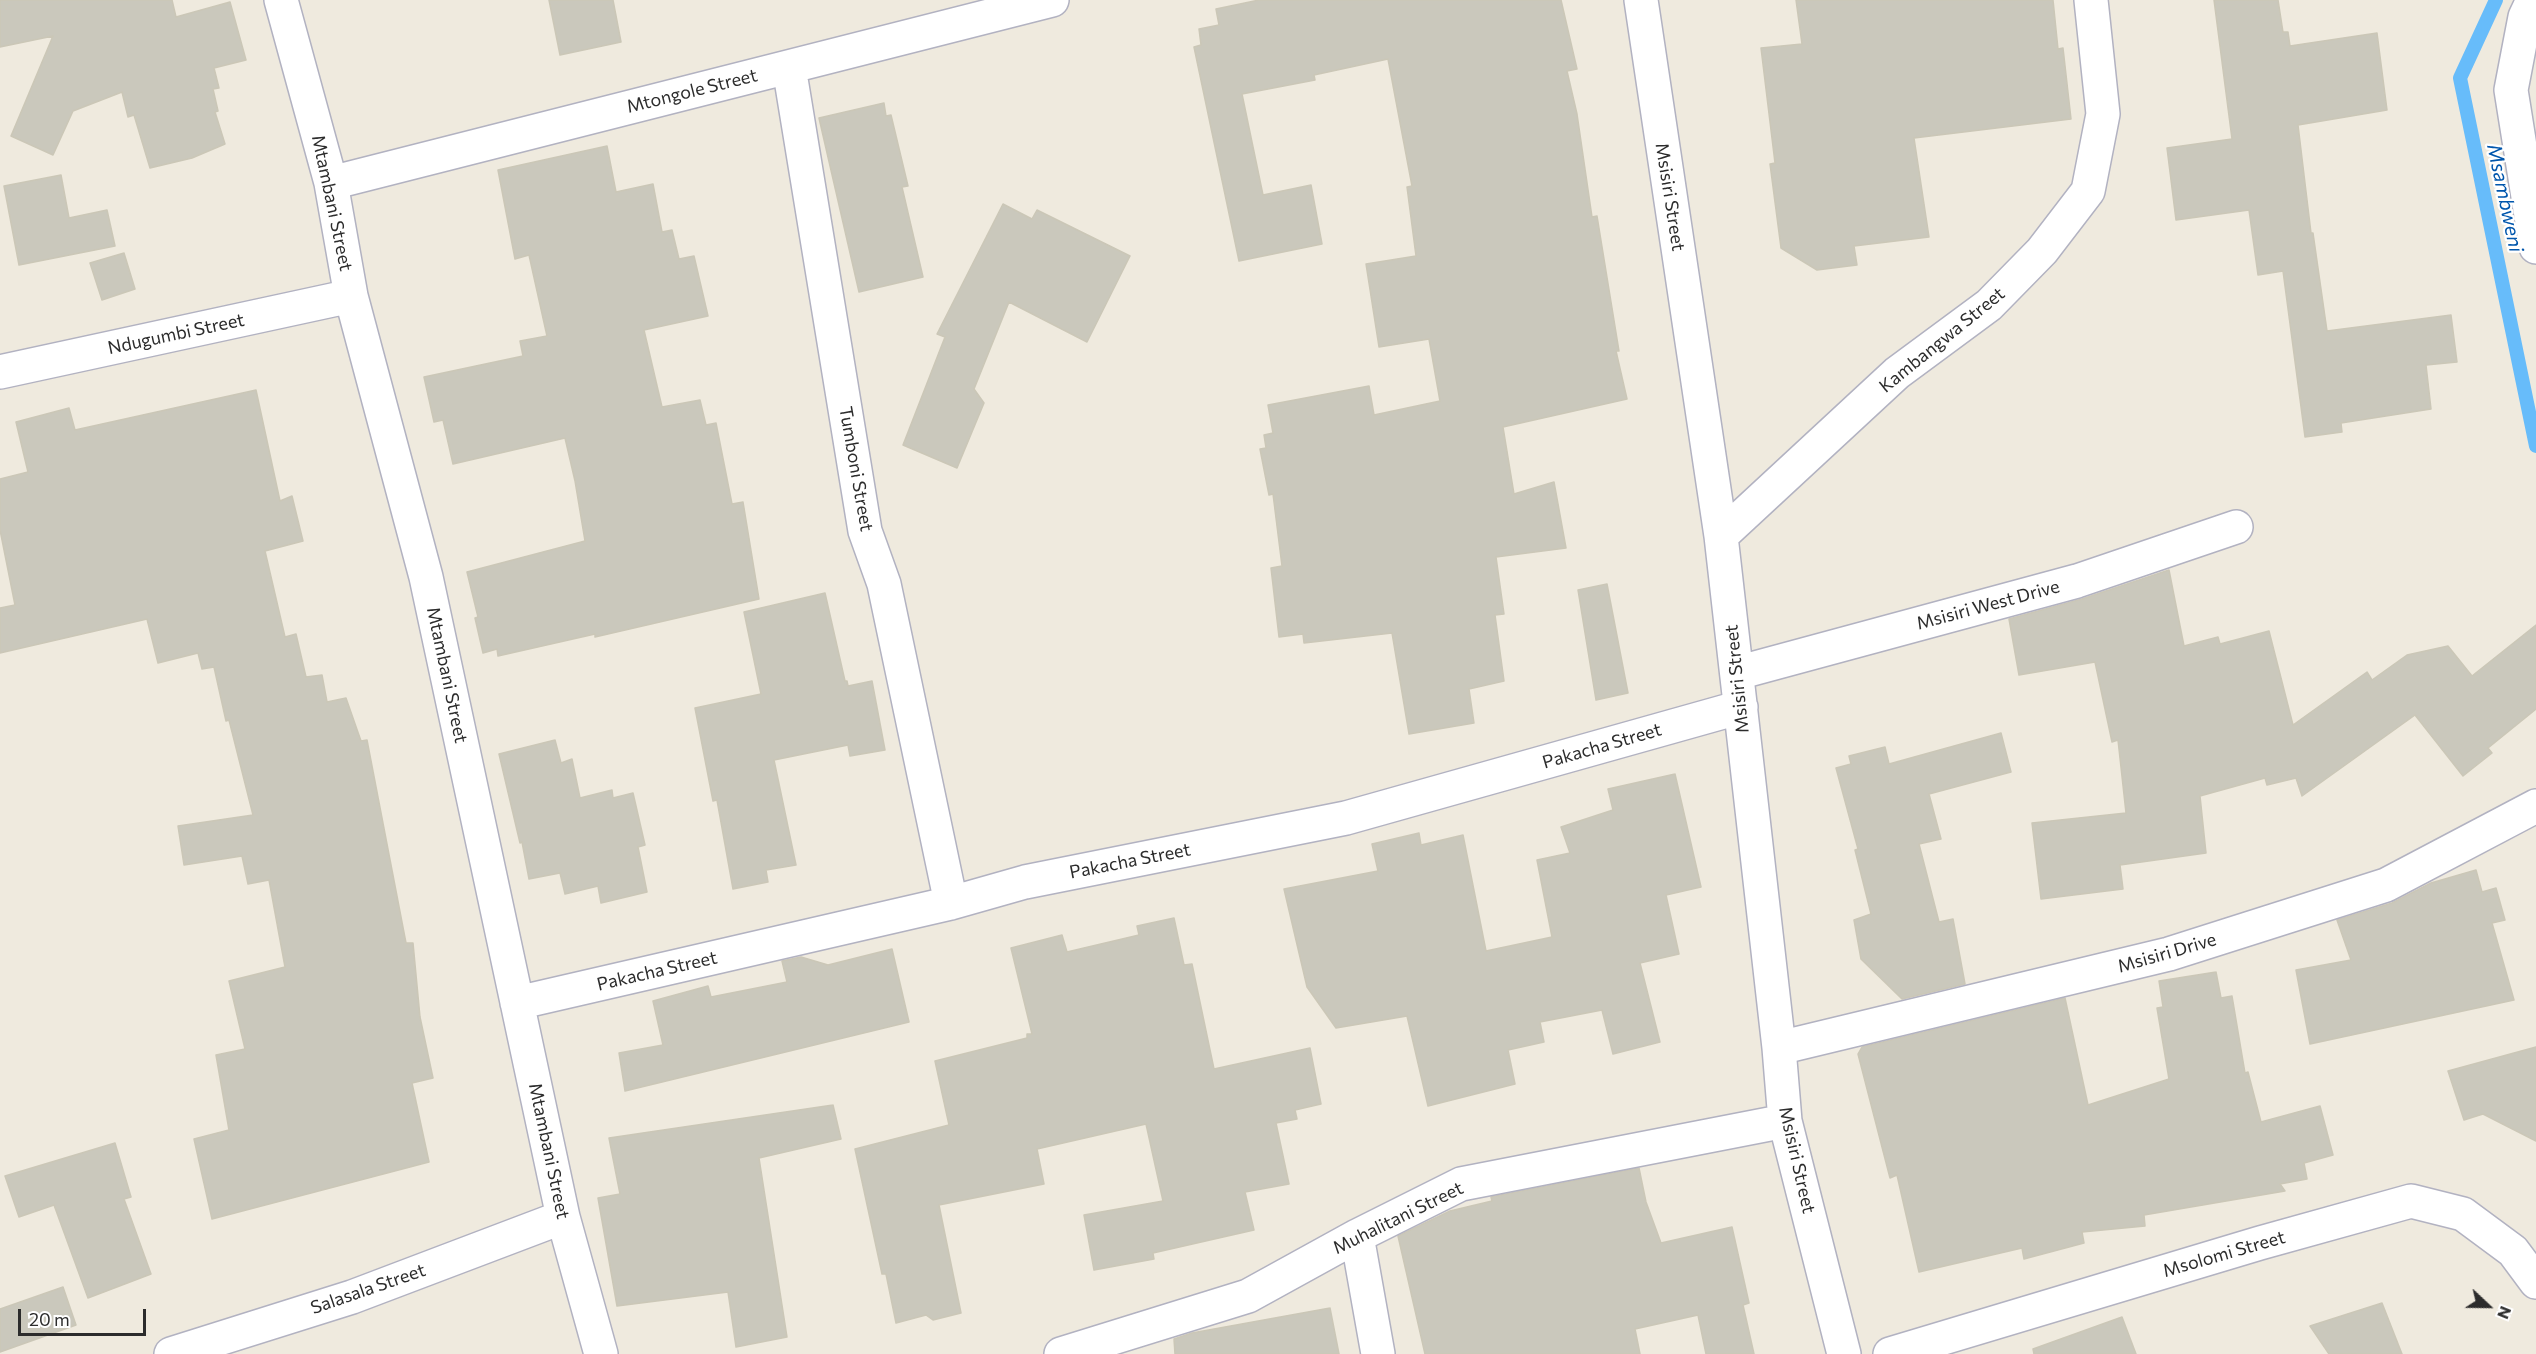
<!DOCTYPE html>
<html>
<head>
<meta charset="utf-8">
<style>
  body { margin:0 }
  #map { position:relative; width:2536px; height:1354px; overflow:hidden; background:#efeade; font-family:Commissioner,sans-serif }
  canvas { display:block }
  .north { position:absolute; left:2458px; top:1276px; width:60px; height:60px; -webkit-text-stroke:4px #fff; paint-order:stroke; rotate:112deg; font-size:16px; font-weight:700; line-height:24px; text-align:center; color:#2c2c2c }
  .north::after { content:''; display:block; margin:auto; width:21px; height:27px; background:#2c2c2c; clip-path:polygon(50% 0,100% 100%,50% 72%,0 100%) }
  .scale { position:absolute; left:18px; top:1309px; width:128px; height:27px; box-sizing:border-box; border:3px solid #2c2c2c; border-top:0; padding-left:8px; font-size:18px; line-height:21px; white-space:nowrap; color:#2c2c2c; -webkit-text-stroke:4px #fff; paint-order:stroke }
</style>
</head>
<body>
<div id="map">
<canvas width="2536" height="1354"></canvas>
<div class="north">N</div>
<div class="scale">20 m</div>
</div>
<script>
const c = document.querySelector('canvas').getContext('2d');
c.lineJoin = 'round';
const toPath = rows => new Path2D(rows.map(r => 'M' + r).join(''));
function stroke(path, color, width, dash) { c.strokeStyle = color; c.lineWidth = width; c.lineCap = dash ? 'butt' : 'round'; c.setLineDash(dash || []); c.stroke(path); }
function fillPath(path, color) { c.fillStyle = color; c.fill(path, 'evenodd'); }
function write(font, color, halo, rows, align = 'center') {
  c.font = font + ' Commissioner,sans-serif'; c.lineWidth = 4.5; c.setLineDash([]); c.textBaseline = 'middle'; c.strokeStyle = halo; c.fillStyle = color; for (const [text, x, y, turn = 0] of rows) {
    c.save(); c.translate(x, y); c.rotate((+turn || 0) * Math.PI / 180); c.textAlign = isNaN(turn) ? turn : align; if (halo) c.strokeText(text, 0, 0); c.fillText(text, 0, 0); c.restore();
  }
}
stroke(toPath([
  [2496,0,2460,78,2536,446]
]), '#67bcfa', 14);
const building = toPath([
  [0,0,172,0,176,17,230,2,246,60,214,68,219,88,213,89,218,111,215,112,225,144,192,158,150,168,134,115,128,117,122,92,73,111,53,155,11,136,53,36,0,47,0,0],
  [549,0,613,0,621,42,560,55,549,0],
  [1259,0,1561,0,1577,69,1567,71,1577,114,1592,217,1597,216,1619,351,1616,351,1627,399,1503,427,1514,494,1554,482,1566,548,1496,557,1504,614,1495,615,1504,681,1469,689,1474,723,1409,734,1392,633,1304,643,1303,634,1279,637,1271,568,1282,566,1273,494,1269,495,1260,449,1266,448,1264,435,1273,433,1268,405,1369,386,1374,415,1440,401,1429,339,1379,347,1366,264,1416,256,1407,187,1412,186,1388,59,1314,75,1315,80,1242,94,1263,195,1311,185,1322,244,1239,261,1194,47,1201,45,1199,29,1219,25,1216,9,1259,0],
  [1796,0,2053,0,2058,49,2063,48,2071,119,1914,138,1929,237,1854,246,1857,265,1817,270,1781,248,1770,164,1775,163,1761,48,1802,44,1796,0],
  [2214,0,2278,0,2283,32,2288,32,2290,46,2377,33,2387,110,2298,125,2311,233,2313,233,2327,331,2451,315,2457,362,2426,365,2431,409,2341,423,2342,432,2305,437,2283,271,2258,275,2249,210,2176,220,2167,148,2232,139,2214,0],
  [884,103,886,116,891,115,908,186,902,187,923,277,859,292,819,118,884,103],
  [607,146,616,192,653,184,662,232,672,230,679,259,694,256,708,316,644,330,662,407,700,400,706,425,716,423,732,504,743,502,759,599,595,637,595,634,498,656,497,649,483,653,475,618,478,617,467,572,585,541,575,481,565,438,453,464,443,420,434,422,424,377,523,356,520,341,547,336,529,255,515,259,498,170,607,146],
  [61,175,69,218,107,210,115,246,19,265,4,186,61,175],
  [1003,204,1032,219,1037,210,1130,256,1087,342,1009,302,974,389,984,403,957,468,903,445,945,337,937,334,1003,204],
  [124,253,135,289,102,300,90,263,124,253],
  [256,390,280,501,292,496,303,541,265,551,285,637,296,634,306,677,322,675,327,702,346,698,361,741,367,740,406,943,413,943,420,1017,433,1078,412,1083,429,1162,212,1219,194,1139,229,1130,216,1055,245,1049,229,981,285,967,269,880,248,884,242,856,184,865,178,826,253,815,229,720,226,721,214,667,202,669,198,653,158,663,147,619,0,653,0,608,15,605,0,530,0,479,28,472,16,422,69,408,75,430,256,390],
  [2169,570,2184,646,2218,637,2220,644,2269,631,2293,725,2367,672,2372,680,2407,655,2448,646,2472,676,2536,625,2536,709,2488,748,2492,753,2463,776,2415,715,2302,796,2296,778,2267,785,2265,778,2200,796,2206,853,2120,865,2123,889,2041,899,2032,823,2126,813,2118,740,2112,742,2095,662,2019,675,2009,619,2082,599,2169,570],
  [1607,584,1628,693,1596,700,1578,590,1607,584],
  [825,593,845,681,847,681,848,686,872,681,885,750,850,756,848,745,774,760,796,865,766,870,768,882,733,889,717,800,713,801,695,708,761,694,744,612,825,593],
  [2001,733,2011,772,1929,794,1941,839,1919,844,1939,922,1953,919,1965,984,1902,999,1861,959,1854,920,1871,914,1855,850,1858,849,1836,768,1851,764,1849,756,1885,747,1889,764,2001,733],
  [555,740,561,763,572,759,580,798,612,790,613,798,633,793,645,845,638,847,647,892,601,903,598,886,565,894,560,873,529,879,522,842,520,843,499,754,555,740],
  [1675,774,1701,887,1666,895,1679,954,1640,963,1660,1042,1613,1054,1602,1010,1540,1022,1544,1042,1508,1050,1515,1084,1428,1106,1407,1016,1336,1028,1307,987,1284,889,1378,871,1372,844,1419,833,1421,845,1463,835,1486,951,1552,937,1537,860,1570,853,1561,827,1613,810,1608,789,1675,774],
  [2476,870,2482,892,2496,888,2505,920,2492,923,2514,1000,2310,1044,2296,970,2351,960,2337,920,2392,903,2431,883,2476,870],
  [1174,918,1184,965,1192,964,1214,1069,1310,1048,1321,1104,1295,1110,1297,1119,1276,1123,1289,1184,1245,1192,1254,1230,1153,1253,1154,1259,1094,1270,1084,1215,1163,1201,1146,1124,1037,1149,1044,1184,939,1205,961,1313,933,1320,926,1315,896,1323,886,1274,882,1274,855,1149,949,1125,935,1061,1027,1038,1027,1034,1032,1034,1011,948,1062,935,1067,952,1139,935,1137,926,1174,918],
  [892,949,909,1022,625,1091,619,1053,663,1045,653,1001,708,986,711,997,787,982,782,961,801,957,828,965,892,949],
  [2216,972,2221,998,2232,996,2245,1073,2248,1072,2261,1122,2320,1106,2333,1155,2304,1163,2307,1179,2280,1184,2285,1191,2144,1215,2145,1226,2082,1232,2084,1243,2024,1259,2022,1248,1919,1272,1897,1175,1890,1178,1858,1054,1862,1047,2065,998,2088,1105,2169,1079,2157,1008,2163,1007,2159,981,2216,972],
  [2536,1047,2536,1141,2483,1114,2464,1120,2448,1071,2536,1047],
  [833,1105,841,1139,759,1158,787,1337,736,1347,728,1292,617,1306,598,1198,620,1194,609,1138,833,1105],
  [115,1143,131,1197,124,1199,151,1274,88,1298,54,1205,19,1217,5,1176,115,1143],
  [1639,1168,1646,1202,1661,1243,1732,1227,1749,1303,1743,1305,1754,1354,1706,1354,1698,1315,1635,1329,1640,1354,1425,1354,1398,1236,1450,1211,1492,1201,1491,1197,1639,1168],
  [63,1287,76,1325,0,1352,0,1309,63,1287],
  [2382,1303,2402,1354,2329,1354,2310,1326,2382,1303],
  [1330,1308,1339,1354,1175,1354,1174,1339,1192,1333,1330,1308],
  [2122,1317,2136,1354,2034,1354,2033,1349,2122,1317]
]);
fillPath(building, '#cac8bc');
stroke(building, '#cbc7b7', 1.5);
const minor = toPath([
  [281,0,331,183,351,296,426,577,563,1217,601,1354],
  [1641,0,1721,536,1779,1048,1785,1121,1844,1354],
  [2533,0,2525,17,2511,90,2536,247],
  [789,67,865,531,884,584,951,903],
  [331,183,1052,0],
  [0,372,351,296],
  [1721,536,1897,373,1989,305,2042,251,2088,191,2103,114,2091,0],
  [1737,673,2077,581,2236,527],
  [517,1003,951,903,1025,882,1346,818,1741,707],
  [1779,1048,2169,954,2386,885,2536,806],
  [1357,1236,1378,1354],
  [171,1354,352,1297,563,1217],
  [1061,1354,1248,1296,1357,1236,1461,1184,1785,1121],
  [1890,1354,2260,1243,2411,1201,2463,1214,2513,1251,2536,1282]
]);
stroke(minor, '#b2b2c1', 36);
stroke(minor, '#fff', 33);
write('18px', '#2c2c2c', '#fff', [
  ["Mtongole Street",692,91,-14],
  ["Msisiri Street",1670,197,81],
  ["Mtambani Street",332,203,78],
  ["Ndugumbi Street",176,334,-12],
  ["Kambangwa Street",1942,340,-39],
  ["Tumboni Street",856,469,80],
  ["Msisiri West Drive",1988,605,-15],
  ["Mtambani Street",447,675,78],
  ["Msisiri Street",1737,679,-96],
  ["Pakacha Street",1602,746,-16],
  ["Pakacha Street",1130,861,-11],
  ["Msisiri Drive",2167,953,-16],
  ["Pakacha Street",657,971,-13],
  ["Mtambani Street",549,1151,78],
  ["Msisiri Street",1797,1160,77],
  ["Muhalitani Street",1398,1218,-26],
  ["Msolomi Street",2224,1254,-16],
  ["Salasala Street",368,1289,-19]
]);
write('italic 20px', '#0056ac', '#fff', [
  ["Msambweni",2505,198,78]
]);
</script>
</body>
</html>
